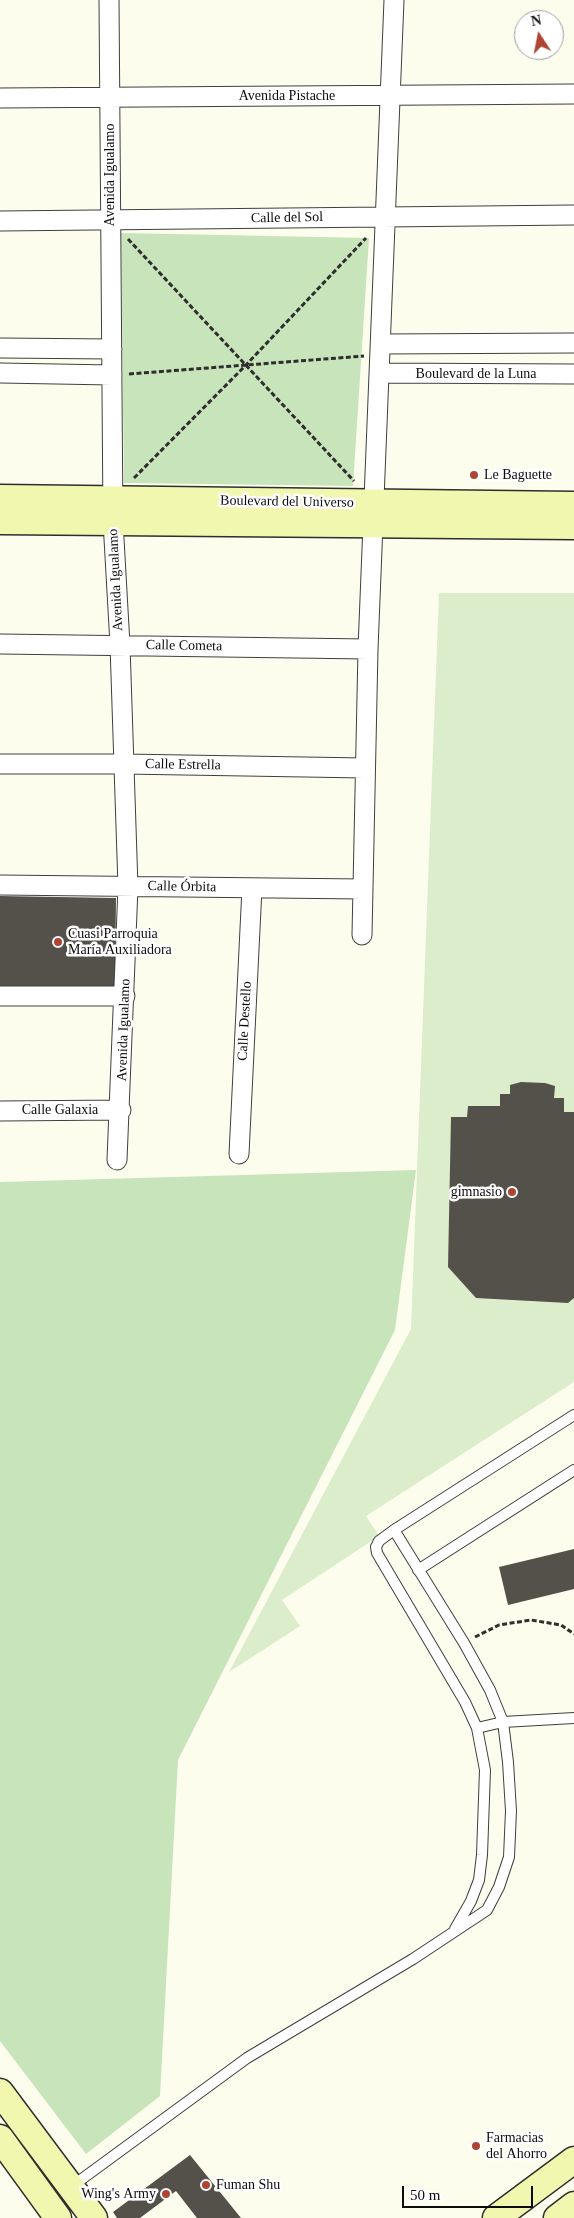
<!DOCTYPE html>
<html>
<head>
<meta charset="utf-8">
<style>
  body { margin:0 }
  #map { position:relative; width:574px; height:2218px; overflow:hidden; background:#fdfdee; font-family:Georgia,serif }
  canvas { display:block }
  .north { position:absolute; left:514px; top:10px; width:50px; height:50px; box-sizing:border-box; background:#fff; border:1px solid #9e9e9e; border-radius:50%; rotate:349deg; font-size:14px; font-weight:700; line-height:20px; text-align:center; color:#0c0c0c }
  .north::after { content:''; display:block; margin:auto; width:18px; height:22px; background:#af4432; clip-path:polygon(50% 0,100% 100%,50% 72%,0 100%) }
  .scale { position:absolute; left:402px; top:2186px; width:131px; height:22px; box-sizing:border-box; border:2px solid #0c0c0c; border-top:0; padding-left:6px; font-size:15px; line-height:18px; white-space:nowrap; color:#0c0c0c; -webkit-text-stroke:4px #fff; paint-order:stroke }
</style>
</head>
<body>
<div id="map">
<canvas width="574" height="2218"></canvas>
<div class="north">N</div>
<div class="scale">50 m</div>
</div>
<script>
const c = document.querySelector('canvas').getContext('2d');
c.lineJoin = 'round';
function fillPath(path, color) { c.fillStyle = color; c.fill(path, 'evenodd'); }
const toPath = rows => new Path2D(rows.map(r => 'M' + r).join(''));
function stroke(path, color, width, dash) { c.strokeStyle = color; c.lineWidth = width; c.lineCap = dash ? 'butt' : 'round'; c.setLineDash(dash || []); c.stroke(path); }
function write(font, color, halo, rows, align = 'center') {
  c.font = font + ' Georgia,serif'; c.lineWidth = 5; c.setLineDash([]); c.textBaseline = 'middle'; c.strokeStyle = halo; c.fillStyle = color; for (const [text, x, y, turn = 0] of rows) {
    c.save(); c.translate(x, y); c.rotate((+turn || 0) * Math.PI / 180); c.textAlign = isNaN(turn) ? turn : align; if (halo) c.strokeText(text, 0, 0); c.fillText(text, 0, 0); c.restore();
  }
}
fillPath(toPath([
  [121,233,369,238,353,486,124,483],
  [416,1170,395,1330,178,1760,160,2096,86,2154,0,2041,0,1182]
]), '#c8e4ba');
fillPath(toPath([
  [439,593,574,593,574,1382,366,1516,379,1536,282,1600,300,1626,229,1672,411,1329]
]), '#dbedcb');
fillPath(toPath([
  [0,896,116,898,115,989,0,986],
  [521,1082,545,1083,555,1086,554,1098,564,1098,564,1112,574,1112,574,1298,568,1303,476,1298,448,1267,451,1117,467,1117,468,1106,500,1106,500,1094,510,1094,510,1085],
  [574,1549,574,1589,508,1605,499,1567],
  [190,2155,241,2218,197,2218,176,2191,140,2218,117,2218,113,2212]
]), '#54504a');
const lane = toPath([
  [418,1570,574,1470],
  [477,1728,503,1722,574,1718],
  [455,1929,471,1901,479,1880,482,1855,485,1770,477,1728,465,1702,377,1553,376,1547,379,1541,394,1530,574,1415],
  [71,2187,247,2058,413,1959,487,1910,499,1887,509,1857,511,1811,508,1762,503,1722,490,1690,464,1643,394,1530]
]);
const street = toPath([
  [109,0,113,521,120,645,128,887,117,1160],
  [0,98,574,94],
  [0,221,574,215],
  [381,344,574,343],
  [0,348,112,349],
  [0,373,112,375],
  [379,373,574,374],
  [0,644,368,649],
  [0,764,124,764,365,768],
  [0,885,363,889],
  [362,935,368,649,394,0],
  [0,996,125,996],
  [0,1111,121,1110],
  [239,1154,252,888]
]);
const secondary = toPath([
  [0,498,574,505],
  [0,521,574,526],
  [0,2092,94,2218],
  [0,2138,58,2218],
  [496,2218,574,2160],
  [557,2218,574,2205]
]);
stroke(lane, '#3f3f3f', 12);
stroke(street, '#3f3f3f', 21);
stroke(secondary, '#2e2e2e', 29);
stroke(toPath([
  [128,239,354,481],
  [129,374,364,356],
  [134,478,246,365,366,238],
  [475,1637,499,1625,531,1620,561,1625,574,1634]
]), '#2e2e2e', 3, [5, 2.5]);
stroke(lane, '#fff', 10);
stroke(street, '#fff', 19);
stroke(secondary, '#f2f7af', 26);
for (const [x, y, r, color] of [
  [474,475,5,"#af4432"],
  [58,942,5,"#af4432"],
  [512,1192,5,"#af4432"],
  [476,2146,5,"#af4432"],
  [206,2185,5,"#af4432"],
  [166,2194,5,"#af4432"]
]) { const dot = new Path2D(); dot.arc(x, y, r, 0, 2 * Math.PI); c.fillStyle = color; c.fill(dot); stroke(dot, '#fff', 2); }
write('14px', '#0c0c0c', '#fff', [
  ["Avenida Pistache",287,96],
  ["Avenida Igualamo",110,175,-90],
  ["Calle del Sol",287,218,-1],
  ["Boulevard de la Luna",476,374],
  ["Boulevard del Universo",287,502,1],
  ["Avenida Igualamo",116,580,-93],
  ["Calle Cometa",184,646,1],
  ["Calle Estrella",183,765,1],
  ["Calle Órbita",182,887,1],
  ["Calle Destello",245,1021,-87],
  ["Avenida Igualamo",124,1030,-88],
  ["Calle Galaxia",60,1110]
]);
write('14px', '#0c0c0c', '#fff', [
  ["Le Baguette",484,475],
  ["Cuasi Parroquia",68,934],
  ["María Auxiliadora",68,950],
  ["gimnasio",502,1192,"right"],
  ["Farmacias",486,2138],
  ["del Ahorro",486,2154],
  ["Fuman Shu",216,2185],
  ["Wing's Army",156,2194,"right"]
], 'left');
</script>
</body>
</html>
